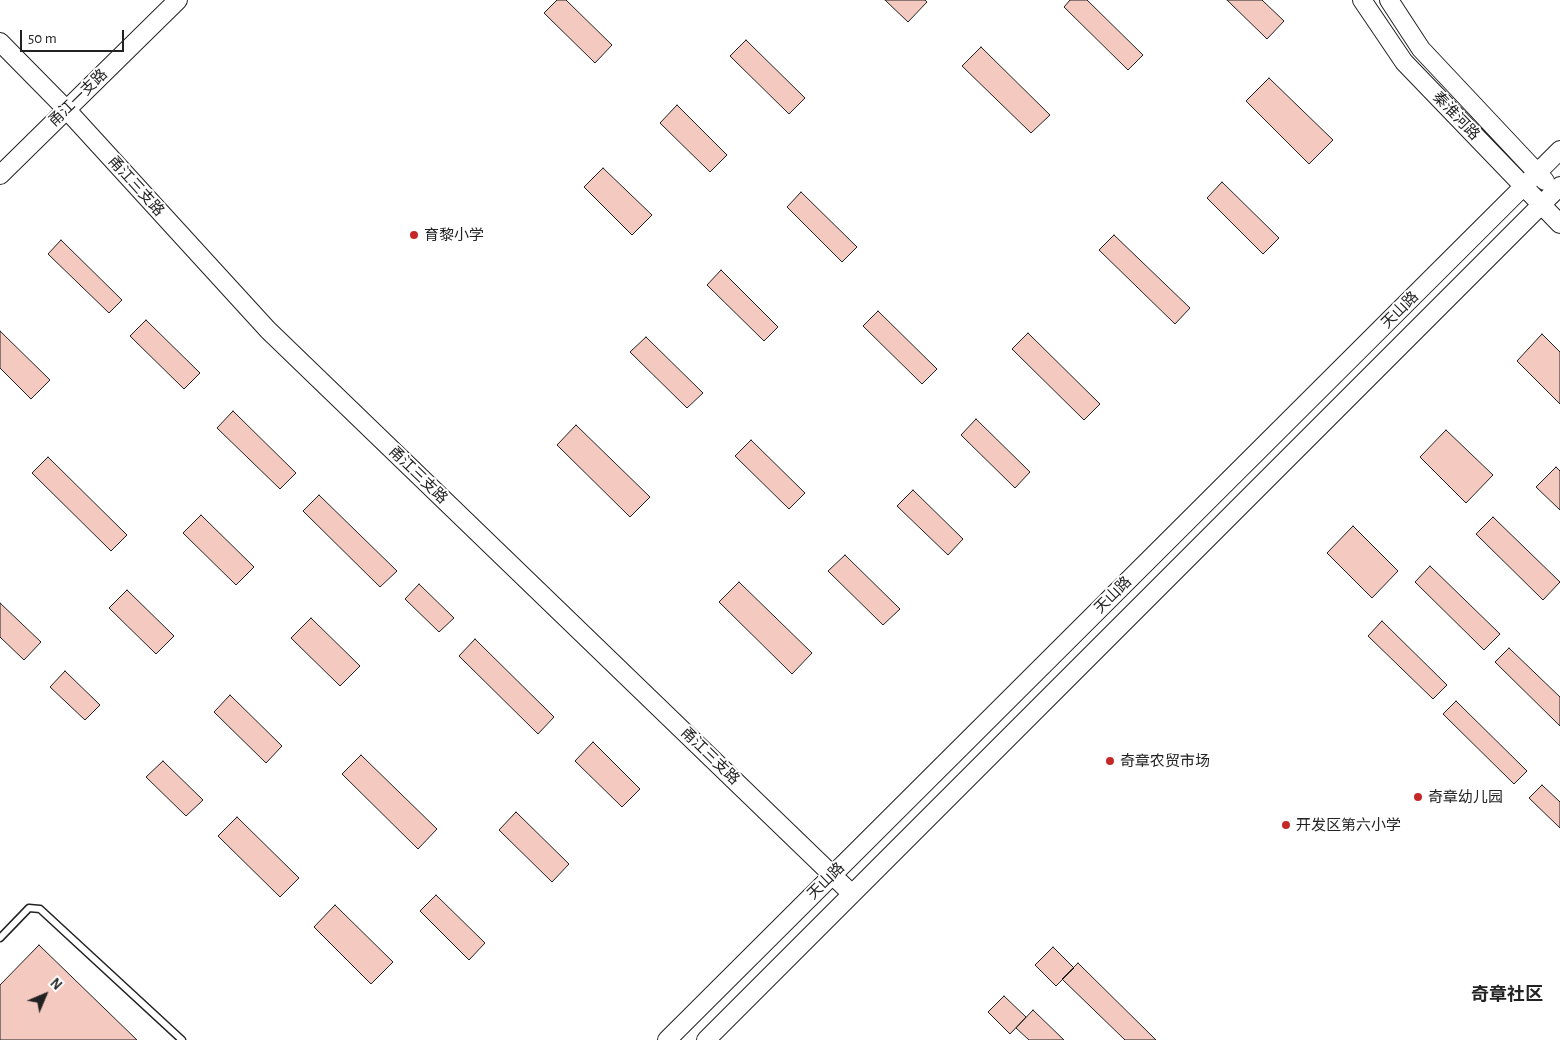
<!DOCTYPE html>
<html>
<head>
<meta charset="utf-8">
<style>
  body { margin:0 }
  #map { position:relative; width:1560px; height:1040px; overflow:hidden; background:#fff; font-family:"Alegreya Sans",sans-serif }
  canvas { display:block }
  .north { position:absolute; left:20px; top:970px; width:50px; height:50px; -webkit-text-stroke:4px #fff; paint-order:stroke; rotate:45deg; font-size:14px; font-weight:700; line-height:20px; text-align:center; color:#222 }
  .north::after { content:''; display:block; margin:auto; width:18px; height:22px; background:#222; clip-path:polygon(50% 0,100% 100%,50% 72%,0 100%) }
  .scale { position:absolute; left:20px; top:30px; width:104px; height:22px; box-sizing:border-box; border:2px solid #222; border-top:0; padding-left:6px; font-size:15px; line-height:18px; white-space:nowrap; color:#222; -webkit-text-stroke:4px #fff; paint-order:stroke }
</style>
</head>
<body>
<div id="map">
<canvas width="1560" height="1040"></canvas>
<div class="north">N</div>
<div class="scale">50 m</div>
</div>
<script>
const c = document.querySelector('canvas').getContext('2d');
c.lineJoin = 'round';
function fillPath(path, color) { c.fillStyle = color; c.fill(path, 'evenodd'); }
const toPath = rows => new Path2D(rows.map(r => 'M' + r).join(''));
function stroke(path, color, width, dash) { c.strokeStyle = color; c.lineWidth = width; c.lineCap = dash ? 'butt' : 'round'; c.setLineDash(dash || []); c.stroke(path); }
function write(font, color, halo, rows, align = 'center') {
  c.font = font + ' "Alegreya Sans","Noto Sans SC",sans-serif'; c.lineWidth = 4; c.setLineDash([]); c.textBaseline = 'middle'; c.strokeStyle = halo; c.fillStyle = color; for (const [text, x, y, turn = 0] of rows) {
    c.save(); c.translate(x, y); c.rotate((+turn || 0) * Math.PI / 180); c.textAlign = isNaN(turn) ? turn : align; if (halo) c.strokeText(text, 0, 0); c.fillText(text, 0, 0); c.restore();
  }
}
const building = toPath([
  [557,0,566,0,612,45,595,63,544,13,557,0],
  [885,0,925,0,927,2,908,22,885,0],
  [1070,0,1087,0,1143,55,1128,70,1064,7,1070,0],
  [1227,0,1262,0,1284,21,1267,39,1227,0],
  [746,40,805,98,789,114,730,56,746,40],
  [981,47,1050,115,1031,133,962,66,981,47],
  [1269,78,1333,140,1309,164,1246,101,1269,78],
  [677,105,727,155,710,172,660,123,677,105],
  [603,168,652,215,632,235,584,187,603,168],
  [1222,182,1279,238,1263,254,1207,198,1222,182],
  [801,192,857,247,842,262,787,207,801,192],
  [1114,235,1190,308,1175,324,1099,250,1114,235],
  [61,240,122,300,109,313,48,254,61,240],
  [721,270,778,327,764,341,707,285,721,270],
  [878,311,937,369,922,384,863,326,878,311],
  [146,320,200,373,184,389,130,336,146,320],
  [0,331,50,380,31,399,0,368,0,331],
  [1028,333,1100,404,1084,420,1012,349,1028,333],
  [1542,334,1560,352,1560,404,1517,361,1542,334],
  [646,337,703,393,687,408,630,352,646,337],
  [233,411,296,473,280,489,217,428,233,411],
  [976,419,1030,472,1015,488,961,435,976,419],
  [576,425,650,497,630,517,557,445,576,425],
  [1446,430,1493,475,1466,503,1420,457,1446,430],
  [751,440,805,493,789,509,735,456,751,440],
  [48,457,127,535,111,551,32,473,48,457],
  [1556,467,1560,471,1560,510,1536,487,1556,467],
  [913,490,963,539,948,555,897,506,913,490],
  [319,495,397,571,380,587,303,511,319,495],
  [201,515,254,567,236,585,183,533,201,515],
  [1493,517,1560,582,1543,600,1476,534,1493,517],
  [1353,526,1398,571,1372,598,1327,553,1353,526],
  [845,555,900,609,883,625,828,571,845,555],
  [1430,566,1500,634,1484,650,1415,582,1430,566],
  [739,582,812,653,792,674,719,602,739,582],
  [419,584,454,618,439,632,405,599,419,584],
  [127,590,174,636,156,654,109,608,127,590],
  [0,603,41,642,24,660,0,637,0,603],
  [311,618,360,666,340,686,291,638,311,618],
  [1382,621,1447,685,1433,699,1368,636,1382,621],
  [475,639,554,717,538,734,459,656,475,639],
  [1509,648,1560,697,1560,726,1495,662,1509,648],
  [65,671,100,705,85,720,50,687,65,671],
  [230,695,282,746,266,763,214,712,230,695],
  [1456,701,1527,771,1514,784,1443,714,1456,701],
  [593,742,640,789,622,807,575,761,593,742],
  [361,755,437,829,418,849,342,774,361,755],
  [163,761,203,800,186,816,146,777,163,761],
  [1542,785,1560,802,1560,828,1529,798,1542,785],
  [516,812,569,864,552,882,499,830,516,812],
  [237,817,299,878,280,897,218,836,237,817],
  [436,895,485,943,469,960,420,911,436,895],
  [335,905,393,962,371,984,314,927,335,905],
  [39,945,137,1040,0,1040,0,985,39,945],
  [1053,947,1074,968,1056,986,1035,965,1053,947],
  [1078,963,1156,1040,1125,1040,1062,979,1078,963],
  [1004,996,1026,1017,1010,1034,988,1012,1004,996],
  [1033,1010,1064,1040,1029,1040,1016,1028,1033,1010]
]);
fillPath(building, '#f3c9c0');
stroke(building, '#222', 1);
const lane = toPath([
  [0,938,29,908,40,909,182,1040]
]);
const secondary = toPath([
  [1362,0,1404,62,1560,224],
  [1389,0,1421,49,1545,181],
  [0,42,66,109,268,330,852,894],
  [0,175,178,0],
  [667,1040,1560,150],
  [706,1040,1560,186]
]);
stroke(lane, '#222', 9);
stroke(secondary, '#222', 20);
stroke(lane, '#fff', 6);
stroke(secondary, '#fff', 18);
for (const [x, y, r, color] of [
  [414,235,5,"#c62828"],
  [1110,761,5,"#c62828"],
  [1418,797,5,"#c62828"],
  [1286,825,5,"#c62828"]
]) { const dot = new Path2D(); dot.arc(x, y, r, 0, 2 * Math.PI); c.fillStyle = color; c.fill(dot); stroke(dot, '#fff', 2); }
write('15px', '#222', '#fff', [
  ["甬江一支路",78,98,-44],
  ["秦淮河路",1456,116,46],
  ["甬江三支路",136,186,48],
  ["天山路",1400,310,-45],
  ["甬江三支路",418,475,44],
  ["天山路",1113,595,-45],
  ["甬江三支路",710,756,44],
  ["天山路",826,881,-45]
]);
write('15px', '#222', '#fff', [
  ["育黎小学",424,235],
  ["奇章农贸市场",1120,761],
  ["奇章幼儿园",1428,797],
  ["开发区第六小学",1296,825]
], 'left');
write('bold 18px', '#222', '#fff', [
  ["奇章社区",1507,995]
]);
</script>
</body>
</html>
